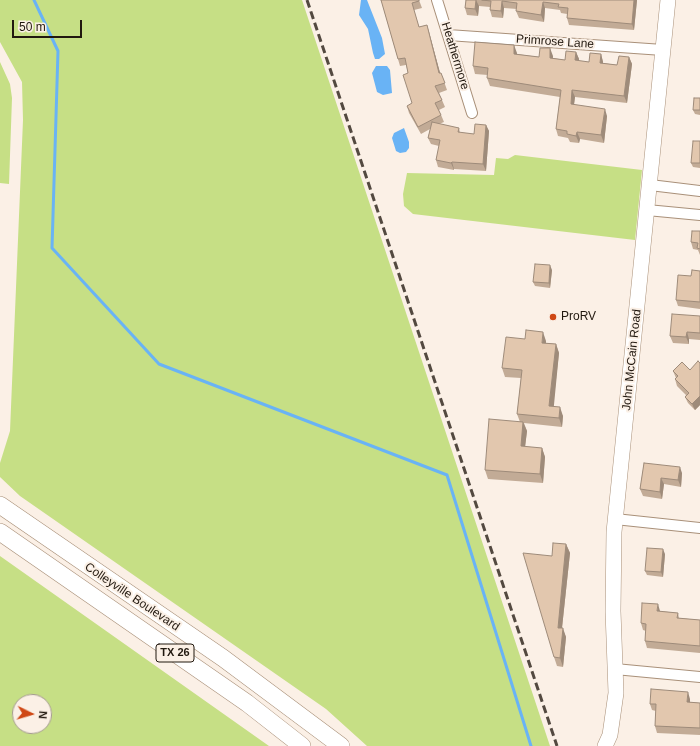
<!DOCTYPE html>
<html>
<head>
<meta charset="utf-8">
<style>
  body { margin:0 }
  #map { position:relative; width:700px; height:746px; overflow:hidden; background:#fbf0e6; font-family:Helvetica,sans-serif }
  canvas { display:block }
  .north { position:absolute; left:12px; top:694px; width:40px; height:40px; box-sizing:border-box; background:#fbf0e6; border:1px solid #a49a90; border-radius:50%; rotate:95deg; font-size:11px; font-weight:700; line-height:16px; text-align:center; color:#21180f }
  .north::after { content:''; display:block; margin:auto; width:14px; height:18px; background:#cf4815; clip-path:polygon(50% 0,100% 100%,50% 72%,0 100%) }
  .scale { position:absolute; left:12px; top:20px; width:70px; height:18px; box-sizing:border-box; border:2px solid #21180f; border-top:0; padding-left:5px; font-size:12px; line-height:14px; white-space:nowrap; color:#21180f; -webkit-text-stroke:3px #fbf0e6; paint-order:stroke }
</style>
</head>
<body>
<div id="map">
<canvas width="700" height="746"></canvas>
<div class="north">N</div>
<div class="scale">50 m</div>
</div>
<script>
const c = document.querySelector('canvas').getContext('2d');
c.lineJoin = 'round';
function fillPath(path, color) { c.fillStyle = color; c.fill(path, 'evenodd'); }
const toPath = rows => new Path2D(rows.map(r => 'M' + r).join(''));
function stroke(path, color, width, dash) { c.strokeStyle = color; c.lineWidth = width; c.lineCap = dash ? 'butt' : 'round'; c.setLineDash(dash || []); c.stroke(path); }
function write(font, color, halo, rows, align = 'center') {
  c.font = font + ' Helvetica,sans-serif'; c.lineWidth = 4; c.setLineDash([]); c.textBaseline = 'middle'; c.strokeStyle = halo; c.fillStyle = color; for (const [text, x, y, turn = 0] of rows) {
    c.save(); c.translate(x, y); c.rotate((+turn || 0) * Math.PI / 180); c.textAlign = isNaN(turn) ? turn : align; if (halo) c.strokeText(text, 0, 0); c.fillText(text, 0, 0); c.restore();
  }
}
fillPath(toPath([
  [0,0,302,0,550,746,367,746,326,709,20,496,0,477,0,463,10,431,23,120,22,82,0,42],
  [0,62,10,84,12,98,9,184,0,183],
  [515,155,642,170,635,240,413,214,404,206,403,194,407,173,494,175,496,158,508,159],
  [0,556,269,746,0,746],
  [20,702,44,702,44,726,20,726]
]), '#c6df85');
fillPath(toPath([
  [361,0,367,0,382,38,385,54,379,59,375,59,373,53,368,29,359,15],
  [376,66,387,66,390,70,392,93,383,95,377,92,372,73],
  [404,128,409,142,409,148,406,152,400,153,396,151,392,138,394,133]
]), '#69b3f5');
stroke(toPath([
  [34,0,58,51,52,248,159,364,447,475,531,746]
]), '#69b3f5', 3);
const street = toPath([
  [437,0,472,113],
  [448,35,663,50],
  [650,185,700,191],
  [647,210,700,215],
  [615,519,700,528],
  [615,669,700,677]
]);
const secondary = toPath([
  [605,746,610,735,616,693,613,611,614,532,668,0]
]);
const primary = toPath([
  [0,505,223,658,341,746],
  [0,532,247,703,302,746]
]);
stroke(street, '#a99079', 12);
stroke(secondary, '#a99079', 16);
stroke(primary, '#a99079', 18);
stroke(street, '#fff', 10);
stroke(secondary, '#fff', 15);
stroke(primary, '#fff', 17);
stroke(toPath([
  [307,0,557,746]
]), '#534940', 3, [8, 4]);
fillPath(toPath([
  [381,0,419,0,422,8,414,10,419,27,427,25,429,32,440,73,441,73,447,90,439,93,445,107,439,110,444,122,439,124,459,128,460,133,474,134,486,125,489,131,486,171,454,169,454,170,438,167,436,160,439,146,431,144,428,138,430,129,421,134,409,113,407,106,412,103,408,73,406,65,400,66],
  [466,0,637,0,634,30,569,25,567,18,567,14,561,13,560,10,545,8,544,22,519,18,516,11,517,9,504,8,503,18,492,17,490,10,490,7,479,6,478,16,467,15,465,8],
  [576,52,579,59,578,61,589,62,601,54,603,62,603,63,617,65,629,57,632,64,627,103,575,97,574,105,607,116,604,143,580,139,579,143,570,142,568,138,558,136,556,129,560,97,490,86,487,78,488,75,475,74,473,66,517,53,517,54,539,57,553,56,553,58,565,60],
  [700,98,700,115,695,114,693,110],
  [700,141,700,168,693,167,691,163],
  [700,231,700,255,698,250,693,249,691,242],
  [552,270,550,288,535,286,533,282],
  [700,271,700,309,678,306,676,300,691,276],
  [700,316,700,340,689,339,689,344,673,343,670,336],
  [546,341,546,343,556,344,559,353,553,406,563,416,562,427,524,423,527,431,525,447,542,448,545,457,543,483,488,479,485,470,520,422,517,414,521,378,505,377,502,368],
  [700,363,700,405,695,410,688,403,685,397,686,395,677,386,675,379,676,378,673,371,690,370],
  [644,463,682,473,681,487,664,484,662,499,643,496,640,489],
  [566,544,570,553,562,628,566,637,563,667,557,666,554,657,552,556],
  [665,554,663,577,647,575,645,571],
  [660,611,678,613,679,618,700,620,700,653,647,648,645,641,646,631,643,630,641,623],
  [690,699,690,702,700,703,700,735,657,733,655,726,656,711,652,710,650,704]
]), '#c2ab96');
fillPath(toPath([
  [476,0,479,6,478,16,475,9],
  [634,0,637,0,634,30,632,24],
  [502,1,504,8,503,18,501,11],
  [543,2,545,8,544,22,541,15],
  [427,25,429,32,442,80,439,73],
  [514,45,517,53,516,61,514,54],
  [550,48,553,56,552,65,550,58],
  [576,52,579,59,578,68,575,60],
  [601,54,603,62,602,70,600,63],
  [629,57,632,64,627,103,624,96],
  [572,90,575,97,573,111,571,104],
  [605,109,607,116,604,143,601,135],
  [486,125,489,131,486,171,483,164],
  [577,132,580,139,579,143,576,136],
  [452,162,454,169,454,170,451,163],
  [550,265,552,270,550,288,549,283],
  [543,332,546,341,545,352,542,343],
  [687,332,689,339,689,344,686,337],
  [556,344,559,353,553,415,549,406],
  [700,396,700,405,695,410,692,404],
  [560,407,563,416,562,427,559,418],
  [523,422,527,431,524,455,521,446],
  [542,448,545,457,543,483,540,474],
  [680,467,682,473,681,487,678,480],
  [661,478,664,484,662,499,660,492],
  [566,544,570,553,561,637,558,628],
  [663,549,665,554,663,577,661,572],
  [658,604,660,611,657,611],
  [563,628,566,637,563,667,560,658],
  [688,692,690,699,690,709,687,702]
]), '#9e8b7a');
const building = toPath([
  [381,0,419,0,419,1,412,3,419,27,427,25,439,73,441,73,445,83,435,86,442,100,435,103,441,115,418,127,407,106,412,103,403,75,408,73,405,58,398,59,381,0],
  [466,0,476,0,475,9,465,8,466,0],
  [482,0,634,0,632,24,567,18,568,8,558,7,559,4,543,2,541,15,516,11,517,3,502,1,501,11,490,10,491,1,482,0],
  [475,42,514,45,514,54,539,57,540,48,550,48,550,58,565,60,566,51,576,52,575,60,589,62,590,53,601,54,600,63,617,65,619,56,629,57,624,96,572,90,571,104,605,109,601,135,577,132,576,136,567,134,567,131,556,129,561,90,487,78,488,68,473,66,475,42],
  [694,98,700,98,700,110,693,110,694,98],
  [432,122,459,128,458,132,474,134,475,124,486,125,483,164,452,162,451,163,436,160,440,140,428,138,432,122],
  [693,141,700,141,700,163,691,163,693,141],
  [692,231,700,231,700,249,697,248,698,243,691,242,692,231],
  [535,264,550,265,549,283,533,282,535,264],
  [692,270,700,271,700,302,676,300,678,275,691,276,692,270],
  [672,314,700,316,700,333,687,332,686,337,670,336,672,314],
  [526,330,543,332,542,343,556,344,549,406,560,407,559,418,517,414,522,370,502,368,506,337,525,339,526,330],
  [698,361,700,363,700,396,692,404,685,397,689,393,675,379,678,376,673,371,682,362,690,370,698,361],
  [489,419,523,422,521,446,542,448,540,474,485,470,489,419],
  [644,463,680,467,678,480,661,478,660,492,640,489,644,463],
  [553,543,566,544,558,628,563,628,560,658,554,657,523,553,552,556,553,543],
  [647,548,663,549,661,572,645,571,647,548],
  [642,603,658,604,657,611,678,613,677,618,700,620,700,646,645,641,646,624,641,623,642,603],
  [651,689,688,692,687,702,700,703,700,728,655,726,656,704,650,704,651,689]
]);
fillPath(building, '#e2c7ae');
stroke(building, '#9e8b7a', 1);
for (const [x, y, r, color] of [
  [553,317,4,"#cf4815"]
]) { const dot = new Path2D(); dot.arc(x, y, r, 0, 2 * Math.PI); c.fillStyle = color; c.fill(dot); stroke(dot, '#fbf0e6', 1.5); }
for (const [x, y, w] of [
  [175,653,38]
]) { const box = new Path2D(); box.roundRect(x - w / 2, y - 9, w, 18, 3); c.fillStyle = '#fbf0e6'; c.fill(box); stroke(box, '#21180f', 1); }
write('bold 11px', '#21180f', null, [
  ["TX 26",175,653]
]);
write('12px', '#21180f', '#fbf0e6', [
  ["Primrose Lane",555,42,4],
  ["Heathermore",455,56,73],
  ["John McCain Road",632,360,-84],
  ["Colleyville Boulevard",132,597,34]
]);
write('12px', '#21180f', '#fbf0e6', [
  ["ProRV",561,317]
], 'left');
</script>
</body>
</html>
